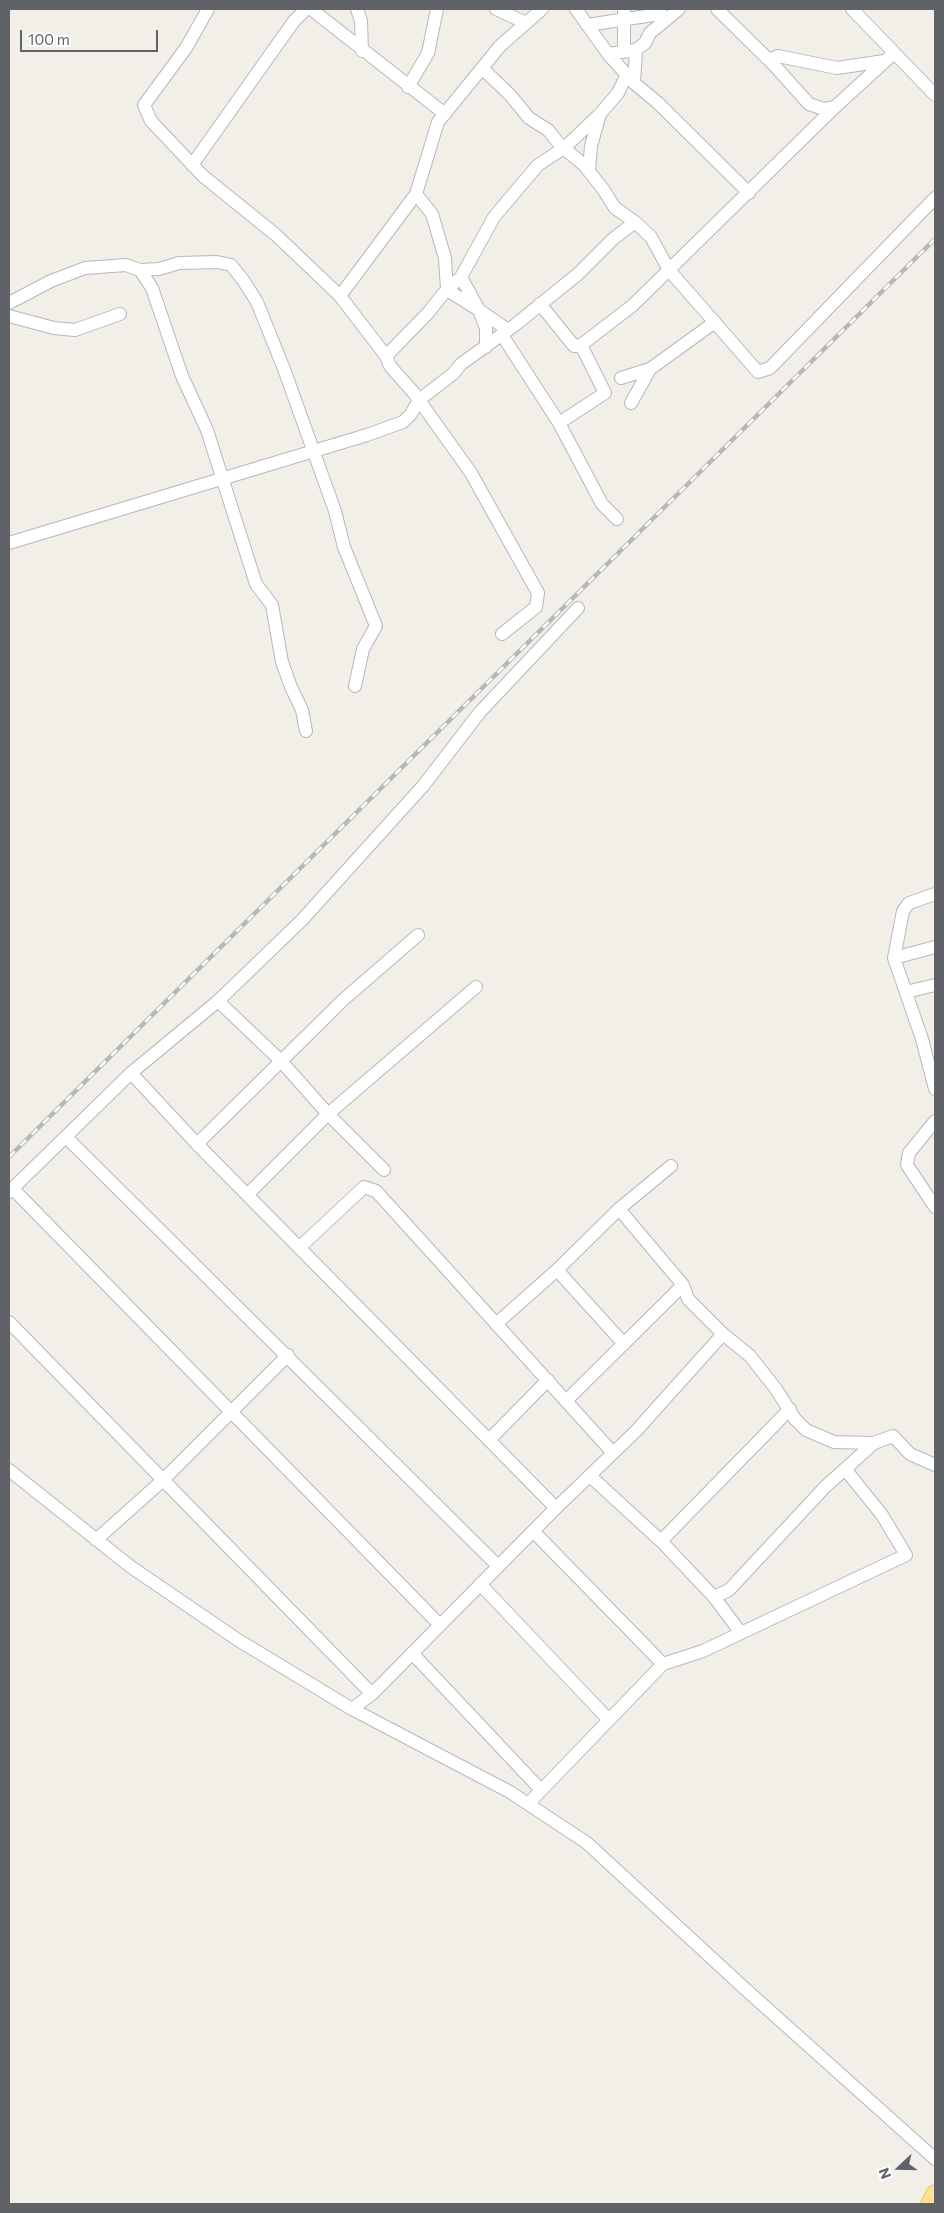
<!DOCTYPE html>
<html>
<head>
<meta charset="utf-8">
<style>
  body { margin:0 }
  #map { position:relative; width:944px; height:2213px; overflow:hidden; background:#f1efe8; font-family:Commissioner,sans-serif }
  canvas { display:block }
  .frame { position:absolute; inset:0; border:10px solid #5f6368; pointer-events:none }
  .north { position:absolute; left:874px; top:2143px; width:50px; height:50px; -webkit-text-stroke:4px #fff; paint-order:stroke; rotate:249deg; font-size:14px; font-weight:700; line-height:20px; text-align:center; color:#5f6368 }
  .north::after { content:''; display:block; margin:auto; width:18px; height:22px; background:#5f6368; clip-path:polygon(50% 0,100% 100%,50% 72%,0 100%) }
  .scale { position:absolute; left:20px; top:30px; width:138px; height:22px; box-sizing:border-box; border:2px solid #5f6368; border-top:0; padding-left:6px; font-size:15px; line-height:18px; white-space:nowrap; color:#5f6368; -webkit-text-stroke:4px #fff; paint-order:stroke }
</style>
</head>
<body>
<div id="map">
<canvas width="944" height="2213"></canvas>
<div class="frame"></div>
<div class="north">N</div>
<div class="scale">100 m</div>
</div>
<script>
const c = document.querySelector('canvas').getContext('2d');
c.lineJoin = 'round';
const toPath = rows => new Path2D(rows.map(r => 'M' + r).join(''));
function stroke(path, color, width, dash) { c.strokeStyle = color; c.lineWidth = width; c.lineCap = dash ? 'butt' : 'round'; c.setLineDash(dash || []); c.stroke(path); }
const minor = toPath([
  [208,9,186,48,144,105,151,121,203,176,276,235,340,296,386,356],
  [311,9,445,114],
  [357,9,361,21,362,51],
  [496,9,526,23],
  [576,9,608,54,634,83,658,103,749,193],
  [624,9,624,52],
  [717,9,774,65,809,104,824,109,835,107],
  [852,9,935,95],
  [587,25,660,14,668,18],
  [608,54,636,50,645,43,650,33,679,9],
  [769,60,778,56,837,68,884,61],
  [482,68,510,95,529,118,548,130,560,145,583,164,603,189,615,208,635,222,651,237,669,270,758,372,770,368,935,198],
  [634,83,636,50],
  [408,87,428,53,437,9],
  [192,165,294,21,306,9],
  [589,171,591,146,600,114],
  [416,194,432,214,445,258,447,290,479,310,486,328,486,347],
  [140,270,159,269,179,263,217,262,231,265,243,280,257,302,284,369,335,511,344,547,376,626,363,649,355,686],
  [461,277,479,310,508,330],
  [340,296,416,194,438,122,500,46,542,9],
  [9,303,51,281,85,268,126,265,140,270,152,288,182,376,207,430,256,584,272,605,282,662,291,687,302,710,306,731],
  [540,304,574,346,581,345,632,306,835,107,894,53],
  [9,316,54,328,75,330,120,314],
  [502,335,559,423],
  [581,345,605,393,559,423,602,504,617,519],
  [621,378,650,369,715,322],
  [631,403,650,369],
  [9,543,367,435,403,422,411,414,419,400,454,373,461,364,515,325,578,274,613,239,635,222],
  [502,634,536,607,538,593,471,473,414,393,390,366,386,356,428,313,443,294,461,277,494,217,538,165,564,148,600,114,618,93,627,74],
  [935,947,894,958,922,1039,935,1089],
  [894,958,903,911,909,903,935,894],
  [906,992,935,985],
  [218,1001,281,1061,328,1114,384,1170],
  [131,1073,197,1144,556,1508],
  [935,1121,909,1153,907,1165,935,1207],
  [66,1137,498,1566],
  [197,1144,343,1000,418,935],
  [13,1189,440,1625],
  [9,1192,131,1073,218,1001,302,920,423,786,480,712,578,608],
  [247,1195,328,1114,476,987],
  [619,1209,683,1285,688,1299,723,1334,750,1356,776,1389,795,1419,806,1430,834,1442,874,1443],
  [299,1248,364,1187,376,1191,613,1453],
  [557,1270,624,1344],
  [9,1322,372,1694],
  [496,1324,557,1270,619,1209,671,1166],
  [566,1401,683,1285],
  [489,1440,548,1380],
  [9,1470,131,1567,238,1640,352,1709,510,1792,587,1843,743,1987,935,2159],
  [590,1476,661,1541,714,1597],
  [533,1531,663,1664],
  [96,1540,163,1480,288,1355],
  [661,1541,790,1409],
  [480,1584,608,1719],
  [741,1633,906,1555,882,1515,845,1469],
  [412,1653,541,1790],
  [352,1709,372,1694,556,1508,636,1431,723,1334],
  [529,1803,663,1664,703,1651,741,1633,714,1597,729,1590,825,1487,874,1443,893,1436,910,1454,935,1465]
]);
const highway = toPath([
  [930,2204,935,2194]
]);
stroke(minor, '#b5b8bc', 14);
stroke(highway, '#f9ab00', 19);
stroke(minor, '#fff', 12);
stroke(highway, '#fde293', 18);
const rail = toPath([
  [9,1157,935,239]
]);
stroke(rail, '#b6b7b8', 4.5);
stroke(rail, '#fff', 2.5, [8]);
</script>
</body>
</html>
